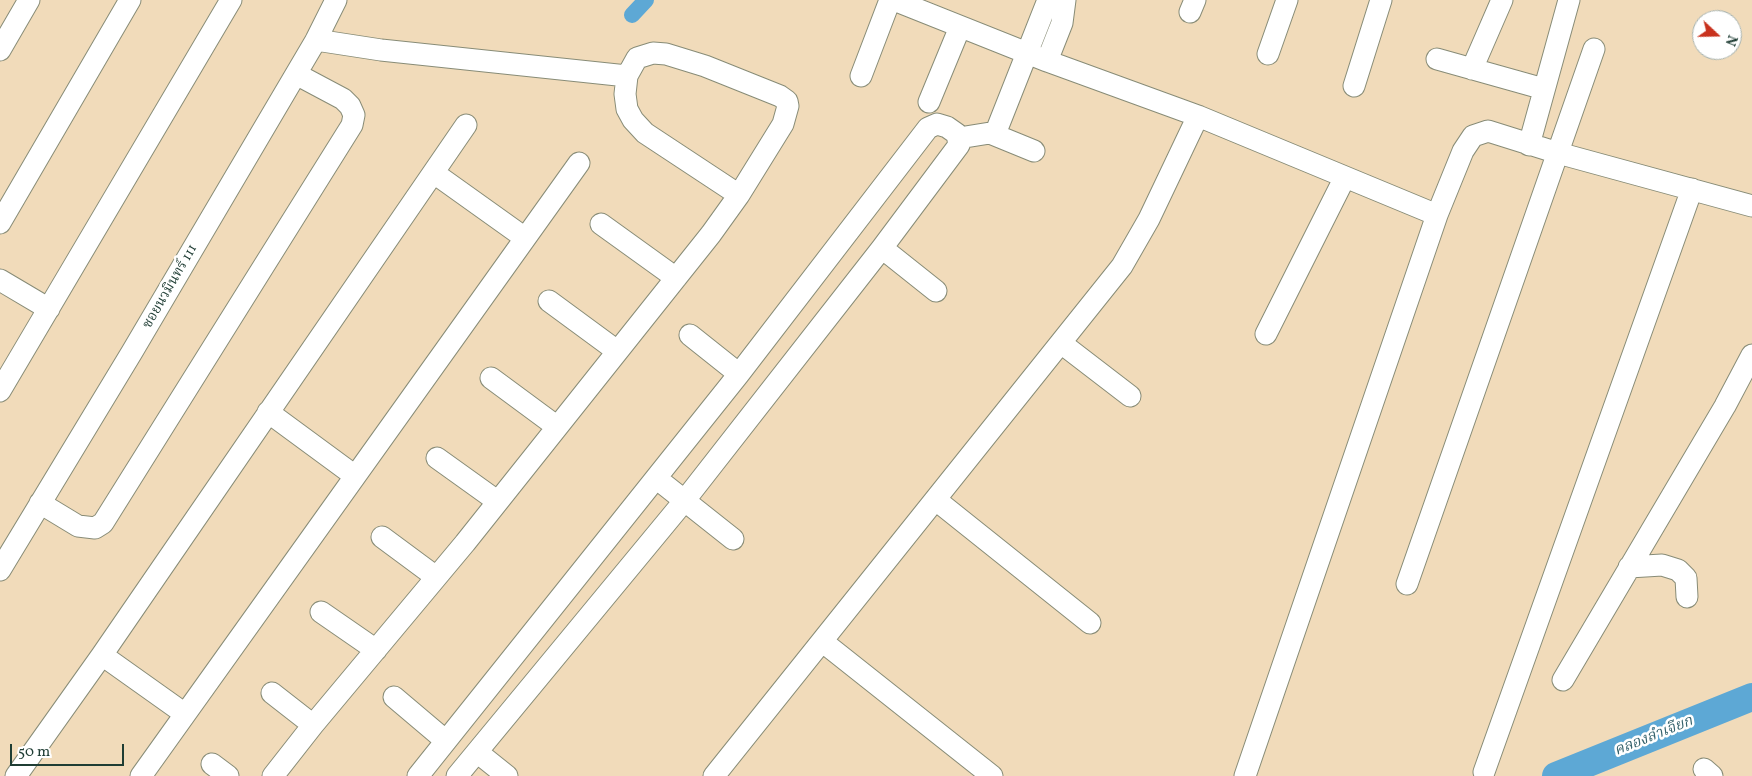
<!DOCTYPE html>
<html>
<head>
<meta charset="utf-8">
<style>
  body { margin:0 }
  #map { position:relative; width:1752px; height:776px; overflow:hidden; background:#f1dbba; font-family:Vollkorn,serif }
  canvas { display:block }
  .north { position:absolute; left:1692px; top:10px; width:50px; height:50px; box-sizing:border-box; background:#fff; border:1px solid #a5b1ae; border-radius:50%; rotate:111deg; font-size:14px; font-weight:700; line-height:20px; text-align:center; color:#1f3d34 }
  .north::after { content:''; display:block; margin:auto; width:18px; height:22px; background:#c8321e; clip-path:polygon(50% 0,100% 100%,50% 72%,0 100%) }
  .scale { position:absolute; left:10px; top:744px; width:114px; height:22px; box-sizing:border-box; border:2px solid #1f3d34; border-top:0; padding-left:6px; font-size:15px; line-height:18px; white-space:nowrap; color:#1f3d34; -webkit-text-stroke:4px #fff; paint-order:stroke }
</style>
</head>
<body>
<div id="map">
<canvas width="1752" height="776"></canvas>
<div class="north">N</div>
<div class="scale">50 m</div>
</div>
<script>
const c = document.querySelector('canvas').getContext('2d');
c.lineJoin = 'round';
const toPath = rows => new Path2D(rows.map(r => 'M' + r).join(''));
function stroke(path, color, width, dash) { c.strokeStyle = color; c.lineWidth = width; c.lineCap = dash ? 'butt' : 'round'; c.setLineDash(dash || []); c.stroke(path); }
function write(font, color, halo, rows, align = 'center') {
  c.font = font + ' Vollkorn,"Noto Serif Thai",serif'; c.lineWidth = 5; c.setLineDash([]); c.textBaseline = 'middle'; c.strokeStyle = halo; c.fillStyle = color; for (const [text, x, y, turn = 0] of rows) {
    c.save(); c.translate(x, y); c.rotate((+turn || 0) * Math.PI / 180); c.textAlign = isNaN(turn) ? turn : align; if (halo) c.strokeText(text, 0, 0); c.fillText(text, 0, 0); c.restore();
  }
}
stroke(toPath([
  [632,15,646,0]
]), '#5da8d5', 16);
stroke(toPath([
  [1556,776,1752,697]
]), '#5da8d5', 28);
const minor = toPath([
  [894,0,1047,61,1198,116,1437,215],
  [1190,12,1195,0],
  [316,40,381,50,627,76],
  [0,50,29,0],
  [1268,54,1287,0],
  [1437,59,1544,89],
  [1047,61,1062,23,1065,0],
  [1472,69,1502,0],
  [861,76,890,0],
  [1354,86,1381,0],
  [929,102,960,27],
  [997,129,1048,0],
  [959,138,990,133,1034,151],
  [1529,145,1569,0],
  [434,173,525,238],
  [0,223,130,0],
  [601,224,676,278],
  [882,248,936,291],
  [0,280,49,309],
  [549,301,617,351],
  [1266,334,1345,177],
  [690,335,739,374],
  [1061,343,1130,396],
  [491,378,556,426],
  [0,391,231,0],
  [268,412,355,476],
  [437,458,497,501],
  [656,478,733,539],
  [936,500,1090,623],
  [40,503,78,526,95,528,103,523,352,125,354,115,350,106,343,99,296,74],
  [382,537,436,577],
  [1629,567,1662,565,1678,570,1686,578,1687,597],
  [0,570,132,352,316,40,336,0],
  [1407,584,1594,49],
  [321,612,376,650],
  [823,642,992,776],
  [102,655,185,714],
  [1563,680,1725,406,1752,355],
  [272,693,313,725],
  [394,697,446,741],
  [477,752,507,776],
  [212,764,228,776],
  [1704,769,1712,776],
  [1484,772,1692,189],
  [16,776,102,655,466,125],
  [141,776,579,163],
  [273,776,313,725,465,543,711,234,739,195,783,124,788,106,787,101,780,96,705,66,666,54,653,53,637,58,627,76,625,94,627,109,633,120,645,133,739,195],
  [418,776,739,374,928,128,937,124,947,127,957,134,959,145,882,248,685,500,457,776],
  [714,776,1122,266,1149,219,1198,116],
  [1245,776,1437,215,1463,151,1473,136,1488,131,1558,153,1752,206]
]);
stroke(minor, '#888c77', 23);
stroke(minor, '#fff', 21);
write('14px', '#1f3d34', '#fff', [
  ["ซอยนวมินทร์ 111",171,287,-60]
]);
write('italic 15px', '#35626c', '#fff', [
  ["คลองลำเจียก",1654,737,-22]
]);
</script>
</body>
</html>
